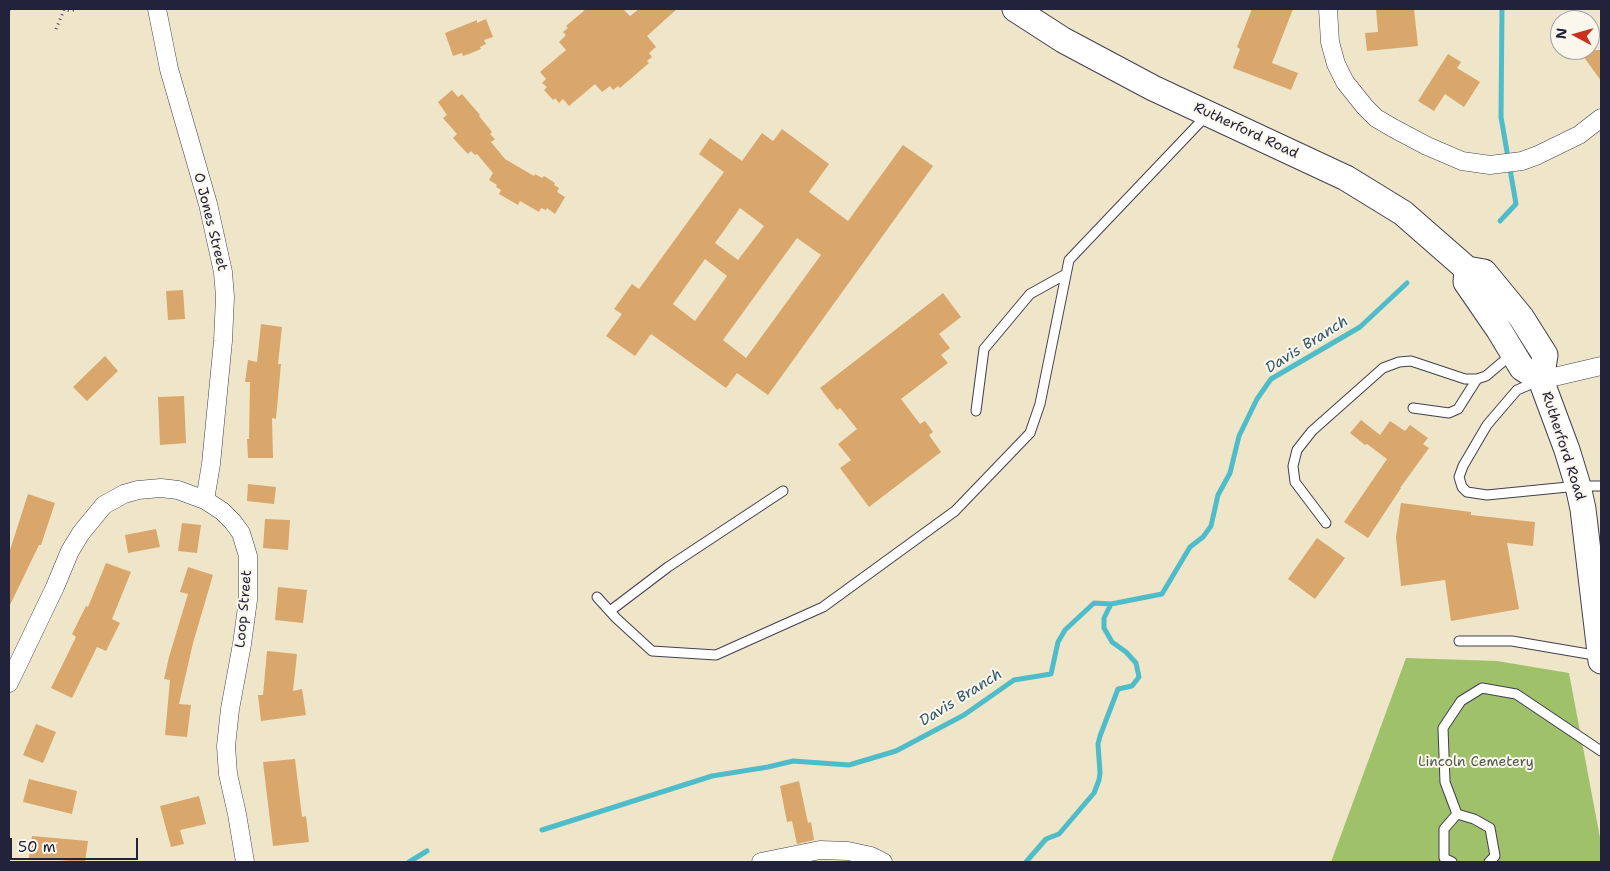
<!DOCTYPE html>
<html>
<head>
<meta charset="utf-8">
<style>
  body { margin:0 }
  #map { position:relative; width:1610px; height:871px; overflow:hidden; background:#efe6c9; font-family:"Shantell Sans",sans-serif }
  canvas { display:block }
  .frame { position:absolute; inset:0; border:10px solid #22223b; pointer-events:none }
  .north { position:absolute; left:1550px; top:10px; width:50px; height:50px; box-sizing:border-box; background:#fbf7ec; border:1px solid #a4a2a5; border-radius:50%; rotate:276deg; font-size:14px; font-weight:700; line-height:20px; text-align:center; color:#22223b }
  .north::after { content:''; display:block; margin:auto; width:18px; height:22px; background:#c8321e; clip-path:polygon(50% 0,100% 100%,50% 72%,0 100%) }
  .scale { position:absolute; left:10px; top:838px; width:128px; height:22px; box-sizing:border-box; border:2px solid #22223b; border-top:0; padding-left:6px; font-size:15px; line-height:18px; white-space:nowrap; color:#22223b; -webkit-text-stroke:4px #fbf7ec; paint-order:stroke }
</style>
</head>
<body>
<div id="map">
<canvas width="1610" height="871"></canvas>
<div class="frame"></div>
<div class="north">N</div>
<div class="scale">50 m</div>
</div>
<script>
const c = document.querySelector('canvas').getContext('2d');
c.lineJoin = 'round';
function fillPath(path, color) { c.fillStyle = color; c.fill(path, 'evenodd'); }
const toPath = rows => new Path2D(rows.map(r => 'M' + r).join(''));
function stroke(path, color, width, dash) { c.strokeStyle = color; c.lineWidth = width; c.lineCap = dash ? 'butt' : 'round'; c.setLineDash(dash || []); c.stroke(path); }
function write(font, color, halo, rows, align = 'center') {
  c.font = font + ' "Shantell Sans",sans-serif'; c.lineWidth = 4; c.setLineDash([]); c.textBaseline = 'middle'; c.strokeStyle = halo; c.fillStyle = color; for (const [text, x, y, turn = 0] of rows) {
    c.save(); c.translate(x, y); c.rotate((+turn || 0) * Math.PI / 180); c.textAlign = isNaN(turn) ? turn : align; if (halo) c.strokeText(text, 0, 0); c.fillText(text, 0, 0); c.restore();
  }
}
fillPath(toPath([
  [1406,658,1497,661,1569,673,1601,843,1601,862,1331,862]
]), '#9fc16a');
stroke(toPath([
  [1500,221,1516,204,1501,117,1502,9],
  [542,830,712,776,768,767,793,761,849,765,896,751,964,715,1014,680,1051,674,1058,642,1065,630,1094,603,1111,604,1162,594,1190,547,1203,537,1211,526,1218,495,1230,473,1239,436,1257,399,1271,379,1360,327,1407,283],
  [409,862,427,851],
  [1026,862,1046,839,1059,834,1094,793,1099,780,1100,773,1098,744,1100,736,1118,689,1132,686,1139,677,1136,663,1126,652,1112,642,1104,628,1104,618,1111,604]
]), '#4fbcc9', 5);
fillPath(toPath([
  [586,9,623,9,630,16,639,9,677,9,647,36,656,47,649,53,652,57,647,61,649,63,620,88,618,86,613,90,610,86,602,92,595,84,569,106,563,99,559,103,555,98,553,100,544,90,547,87,542,83,546,79,540,72,566,50,559,42,566,35,563,32,568,28,566,26],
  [1252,9,1293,9,1272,63,1298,73,1291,90,1233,68,1240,49,1237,47],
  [1376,9,1414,9,1418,46,1367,51,1365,33,1378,32],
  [486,19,493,37,484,40,486,44,480,47,481,49,469,54,463,56,462,53,453,56,445,33,477,20,477,23],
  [1579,50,1601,50,1601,81],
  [1448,54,1461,62,1457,68,1480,82,1464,107,1445,94,1434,111,1418,101],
  [452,90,458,97,462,94,480,115,479,116,492,132,490,134,495,139,491,142,505,159,534,176,535,174,542,178,544,176,555,183,554,185,559,188,557,192,565,197,555,214,547,208,546,210,541,208,539,212,520,201,518,205,499,194,501,190,496,187,497,185,489,180,493,173,477,154,475,155,471,151,468,154,453,138,457,134,443,118,447,115,438,102],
  [782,129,829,164,809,192,848,221,903,145,933,166,768,395,737,373,726,388,651,334,635,356,606,336,622,314,614,309,632,284,639,289,724,172,699,154,710,138,742,161,762,133,773,141],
  [740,208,764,226,738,260,715,243],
  [797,238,821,255,746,358,723,340],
  [705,259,727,276,695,321,673,304],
  [183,290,185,319,168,320,166,291],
  [943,293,961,317,939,334,950,348,941,355,948,363,901,399,920,424,925,421,933,432,929,435,941,452,869,507,840,468,851,460,838,444,857,429,840,408,837,410,820,388],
  [261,324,282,327,278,364,281,364,276,419,272,418,273,458,248,458,247,439,249,439,250,382,245,382,248,360,257,362],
  [105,356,118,371,87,401,73,387],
  [184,396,186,443,160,445,158,397],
  [1361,420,1380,435,1390,421,1405,431,1410,425,1428,438,1423,444,1429,448,1400,488,1401,488,1368,538,1344,522,1387,459,1367,444,1365,445,1350,433],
  [248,484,276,487,274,504,247,501],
  [28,494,55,503,41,545,39,545,9,607,9,553],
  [1401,503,1471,512,1471,515,1535,522,1533,546,1507,543,1519,609,1451,621,1445,580,1401,586,1396,537],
  [265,519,290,520,288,550,263,548],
  [182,523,201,525,197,553,178,551],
  [156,529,160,547,128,553,125,535],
  [1317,538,1345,558,1315,599,1288,579],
  [106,563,131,572,112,619,120,623,106,651,97,647,72,698,51,688,76,637,72,634,86,606,88,607],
  [188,567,213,575,193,643,179,704,191,705,187,737,165,735,170,680,164,679,169,657,188,594,180,592],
  [278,587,307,590,303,623,275,620],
  [267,651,297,654,293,691,302,689,306,715,261,721,258,695,263,695],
  [36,724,56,732,43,763,23,755],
  [295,759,302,817,306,816,309,842,273,846,263,762],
  [29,779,77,791,72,814,23,802],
  [799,781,808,823,811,822,814,840,797,844,792,821,787,822,780,786],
  [199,796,206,824,180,830,184,844,171,847,160,806],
  [32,836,88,841,85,862,29,858]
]), '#d9a66b');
const lane = toPath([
  [1538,381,1517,390,1487,425,1463,466,1459,477,1462,487,1467,492,1487,495,1578,486,1601,486],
  [1413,408,1449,413,1458,409,1477,379],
  [976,411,984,349,1030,294,1066,274],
  [1326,523,1295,482,1293,466,1297,450,1312,431,1383,368,1399,362,1411,361,1465,379,1477,379,1486,376,1512,354],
  [597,597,616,618,652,651,716,655,823,607,955,511,1030,433,1040,404,1069,260,1206,116],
  [610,611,668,567,783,491],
  [1459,641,1512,641,1600,656],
  [1457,814,1445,782,1443,728,1461,701,1482,688,1516,694,1601,751],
  [1457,814,1474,819,1490,828,1495,856,1489,862],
  [1452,862,1444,858,1444,829,1457,814]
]);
const street = toPath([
  [157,9,169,69,208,204,223,272,225,297,223,341,211,464,205,500],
  [1328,9,1330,42,1336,64,1345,82,1365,107,1376,118,1393,128,1427,146,1462,161,1490,165,1522,161,1538,155,1579,135,1601,118],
  [1541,380,1601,366],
  [9,683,55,587,70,551,81,533,104,505,124,494,138,490,161,488,178,490,205,500,222,511,233,522,241,533,248,556,248,600,242,644,230,709,226,746,228,774,237,814,245,862],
  [761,862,820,850,848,851,871,856,883,862]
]);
const secondary = toPath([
  [1015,9,1063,40,1153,88,1346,178,1403,213,1467,269,1484,272,1521,317,1545,355,1541,380,1567,450,1578,486,1583,509,1601,661],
  [1467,269,1466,282,1499,330,1522,368,1541,380]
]);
stroke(lane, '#413f50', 11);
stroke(street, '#413f50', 19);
stroke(secondary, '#413f50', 27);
stroke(toPath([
  [63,9,71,11,76,9],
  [9,10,11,9],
  [56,29,64,10]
]), '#413f50', 3, [1, 4]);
stroke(lane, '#fff', 9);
stroke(street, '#fff', 18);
stroke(secondary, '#fff', 25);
write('14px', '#22223b', '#fbf7ec', [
  ["Rutherford Road",1246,131,25],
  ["O Jones Street",210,222,76],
  ["Rutherford Road",1563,446,72],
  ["Loop Street",244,609,-85]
]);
write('14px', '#4e5a4b', '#fbf7ec', [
  ["Lincoln Cemetery",1476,762]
]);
write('italic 15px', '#32586d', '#fbf7ec', [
  ["Davis Branch",1307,345,-32],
  ["Davis Branch",961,698,-32]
]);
</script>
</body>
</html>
